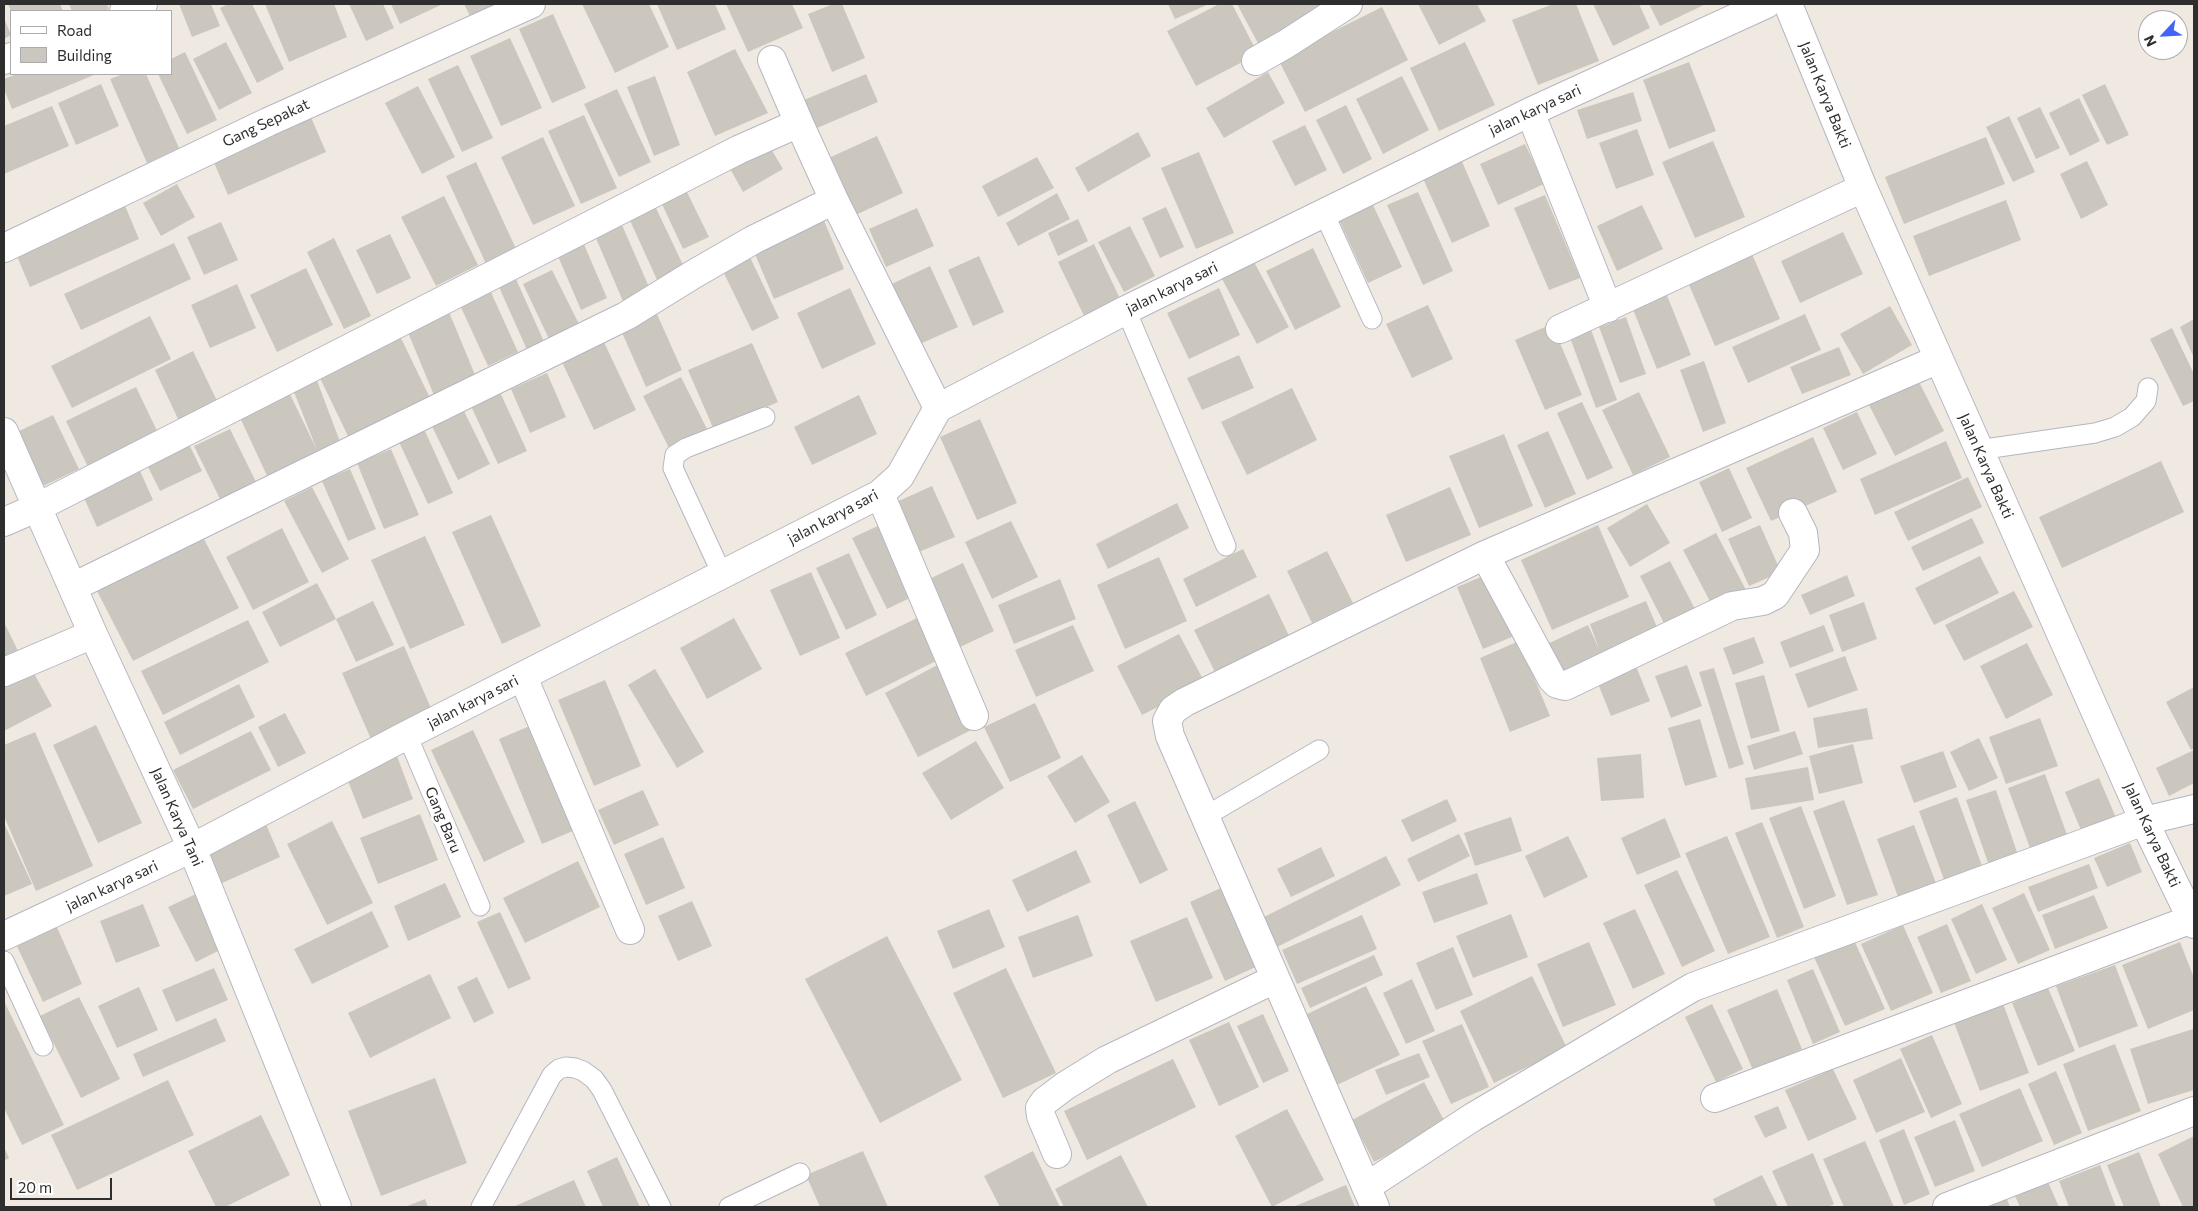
<!DOCTYPE html>
<html>
<head>
<meta charset="utf-8">
<style>
  body { margin:0 }
  #map { position:relative; width:2198px; height:1211px; overflow:hidden; background:#efe9e1; font-family:Commissioner,sans-serif }
  canvas { display:block }
  .frame { position:absolute; inset:0; border:5px solid #2e2e2e; pointer-events:none }
  .legend { position:absolute; left:10px; top:10px; width:162px; height:65px; box-sizing:border-box; background:#fff; border:1px solid #ababab; margin:0; padding:6px 9px; list-style:none; font-size:15px; color:#2e2e2e }
  .legend li { display:flex; align-items:center; gap:10px; height:25px }
  .legend b { width:25px; border:1px solid #ababab }
  .north { position:absolute; left:2138px; top:10px; width:50px; height:50px; box-sizing:border-box; background:#fff; border:1px solid #ababab; border-radius:50%; rotate:245deg; font-size:14px; font-weight:700; line-height:20px; text-align:center; color:#2e2e2e }
  .north::after { content:''; display:block; margin:auto; width:18px; height:22px; background:#4264fb; clip-path:polygon(50% 0,100% 100%,50% 72%,0 100%) }
  .scale { position:absolute; left:10px; top:1178px; width:102px; height:22px; box-sizing:border-box; border:2px solid #2e2e2e; border-top:0; padding-left:6px; font-size:15px; line-height:18px; white-space:nowrap; color:#2e2e2e; -webkit-text-stroke:4px #fff; paint-order:stroke }
</style>
</head>
<body>
<div id="map">
<canvas width="2198" height="1211"></canvas>
<div class="frame"></div>
<ul class="legend">
<li><b style="height:6px;background:#fff"></b>Road</li>
<li><b style="height:14px;background:#cbc7bf"></b>Building</li>
</ul>
<div class="north">N</div>
<div class="scale">20 m</div>
</div>
<script>
const c = document.querySelector('canvas').getContext('2d');
c.lineJoin = 'round';
function fillPath(path, color) { c.fillStyle = color; c.fill(path, 'evenodd'); }
const toPath = rows => new Path2D(rows.map(r => 'M' + r).join(''));
function stroke(path, color, width, dash) { c.strokeStyle = color; c.lineWidth = width; c.lineCap = dash ? 'butt' : 'round'; c.setLineDash(dash || []); c.stroke(path); }
function write(font, color, halo, rows, align = 'center') {
  c.font = font + ' Commissioner,sans-serif'; c.lineWidth = 5; c.setLineDash([]); c.textBaseline = 'middle'; c.strokeStyle = halo; c.fillStyle = color; for (const [text, x, y, turn = 0] of rows) {
    c.save(); c.translate(x, y); c.rotate((+turn || 0) * Math.PI / 180); c.textAlign = isNaN(turn) ? turn : align; if (halo) c.strokeText(text, 0, 0); c.fillText(text, 0, 0); c.restore();
  }
}
fillPath(toPath([
  [8,4,60,4,63,11,11,11],
  [69,4,107,4,109,9,104,11,72,11],
  [179,4,211,4,220,26,192,37],
  [228,4,252,4,284,69,257,83,220,8],
  [265,4,334,4,347,37,289,62],
  [349,4,383,4,394,28,366,41],
  [391,4,443,4,400,24],
  [464,4,500,4,471,18],
  [582,4,649,4,669,47,615,73],
  [657,4,715,4,726,29,677,50],
  [726,4,792,4,803,28,748,52],
  [833,4,842,4,865,58,832,72,808,14],
  [1168,4,1209,4,1175,19],
  [1219,4,1232,4,1258,54,1196,86,1167,31],
  [1237,4,1341,4,1260,47],
  [1418,4,1477,4,1486,21,1439,45],
  [1553,4,1576,4,1599,61,1538,85,1512,20],
  [1593,4,1639,4,1650,28,1613,46],
  [1649,4,1706,4,1660,26],
  [1382,7,1408,60,1305,112,1278,59],
  [553,14,586,88,552,103,519,29],
  [4,18,11,35,4,39],
  [510,38,542,108,501,126,470,56],
  [226,42,252,93,219,110,193,59],
  [1465,42,1495,105,1439,131,1410,68],
  [735,49,768,113,715,136,687,72],
  [185,52,217,120,187,134,158,74,171,74,171,59],
  [1689,62,1716,131,1669,149,1643,80],
  [458,65,493,138,462,152,428,79],
  [1268,72,1285,103,1224,138,1206,108],
  [17,74,94,74,94,75,12,109,4,89,4,79],
  [123,74,146,74,179,148,147,163,110,79],
  [866,74,878,102,817,128,804,100],
  [655,76,680,145,654,156,627,87],
  [1402,76,1429,130,1383,154,1356,99],
  [101,84,119,126,76,145,58,103],
  [2105,84,2129,135,2107,145,2082,95],
  [418,86,455,157,422,174,385,103],
  [617,89,651,162,619,177,584,104],
  [1633,92,1642,121,1587,139,1577,110],
  [2079,98,2100,141,2070,156,2049,113],
  [1346,105,1372,159,1343,174,1316,120],
  [52,106,69,146,4,174,4,126],
  [2040,107,2060,148,2036,159,2017,118],
  [310,115,326,152,228,195,212,158],
  [584,115,617,188,581,204,548,131],
  [2009,116,2035,172,2013,182,1986,127],
  [1305,125,1327,170,1295,186,1272,141],
  [1637,129,1654,175,1616,189,1599,143],
  [1138,132,1151,156,1088,192,1075,168],
  [877,136,903,193,849,218,822,161],
  [543,137,575,206,533,225,501,157],
  [1986,137,2005,184,1904,224,1885,177],
  [1713,141,1745,217,1695,238,1662,162],
  [767,142,783,169,743,192,728,165],
  [1525,144,1544,184,1498,205,1480,164],
  [1199,152,1234,233,1196,249,1161,168],
  [1037,157,1054,188,998,217,982,186],
  [1460,157,1490,226,1452,243,1421,174],
  [2087,161,2108,205,2081,219,2060,174],
  [476,162,517,251,487,266,446,176],
  [177,184,195,217,161,236,143,203],
  [686,190,709,237,683,249,661,202],
  [1418,192,1453,271,1423,285,1387,205],
  [1057,193,1070,219,1018,246,1006,223],
  [1545,195,1580,278,1549,290,1514,208],
  [444,196,478,265,436,286,401,217],
  [2006,200,2021,240,1929,276,1913,236],
  [123,201,139,239,30,287,14,249],
  [654,204,685,269,658,282,628,216],
  [1373,205,1402,267,1368,283,1339,220],
  [1642,205,1663,249,1617,271,1597,226],
  [1166,207,1184,247,1160,258,1142,218],
  [917,208,934,246,886,267,869,229],
  [619,218,652,294,625,306,592,229],
  [823,218,844,269,774,299,752,247],
  [1078,219,1088,241,1058,256,1048,233],
  [221,222,238,260,204,275,187,237],
  [1130,226,1155,276,1124,292,1098,242],
  [1843,232,1863,274,1800,303,1781,261],
  [390,234,411,278,377,294,356,250],
  [580,235,607,298,581,310,554,247],
  [334,238,371,316,344,329,307,252],
  [174,243,191,279,81,330,64,294],
  [1094,244,1123,305,1087,322,1058,262],
  [1313,248,1341,307,1295,330,1266,271],
  [748,253,779,318,752,331,721,267],
  [1752,254,1780,319,1715,346,1687,280],
  [979,256,1004,312,973,326,948,270],
  [1253,260,1289,327,1257,344,1221,277],
  [930,266,958,327,911,348,883,288],
  [306,268,333,325,277,352,250,295],
  [552,270,581,328,551,343,523,284],
  [516,279,545,344,528,352,499,287],
  [237,284,256,328,210,348,191,305],
  [850,288,876,344,822,369,797,313],
  [1219,288,1240,335,1189,359,1167,313],
  [490,290,518,352,488,366,459,303],
  [1666,293,1691,355,1657,369,1632,307],
  [1428,305,1453,359,1412,378,1386,324],
  [1890,306,1912,345,1863,374,1840,334],
  [449,312,478,382,436,400,407,330],
  [656,312,682,370,646,387,620,328],
  [1805,314,1821,350,1748,383,1732,347],
  [150,316,171,359,72,408,51,366],
  [1626,317,1646,374,1620,383,1599,327],
  [2194,319,2194,358,2180,327],
  [1552,324,1582,395,1545,410,1515,340],
  [1590,327,1617,400,1596,408,1569,335],
  [2172,328,2194,374,2194,401,2183,406,2150,339],
  [400,336,430,398,349,438,319,376],
  [603,340,636,410,594,430,561,360],
  [752,343,778,402,714,430,688,370],
  [1839,347,1851,375,1802,394,1790,367],
  [193,351,218,403,179,421,155,370],
  [1239,355,1254,388,1202,410,1187,378],
  [1704,361,1726,423,1703,432,1680,370],
  [547,373,566,417,530,433,511,389],
  [681,377,707,429,669,448,643,396],
  [316,378,342,447,269,480,236,409,286,386,317,450,292,387],
  [1918,380,1944,431,1895,456,1869,405],
  [136,387,159,435,89,469,66,421],
  [1292,388,1317,440,1247,475,1221,422],
  [499,390,527,451,498,464,470,404],
  [1639,392,1670,457,1633,475,1602,410],
  [859,395,877,434,812,465,794,427],
  [1582,402,1613,468,1587,480,1557,413],
  [462,407,490,464,458,480,430,422],
  [1857,412,1877,454,1843,470,1823,428],
  [53,415,79,469,41,487,15,433],
  [980,419,1017,503,977,520,940,437],
  [230,429,256,482,220,499,194,446],
  [425,431,453,493,428,504,399,442],
  [1548,431,1576,494,1545,508,1517,445],
  [1504,434,1533,506,1479,528,1449,456],
  [1813,437,1837,492,1771,521,1746,468],
  [186,438,202,471,160,491,144,459],
  [1946,441,1962,478,1875,515,1860,479],
  [391,449,419,515,384,529,357,463],
  [2161,461,2184,512,2062,568,2039,517],
  [136,462,153,500,97,527,80,489],
  [1729,468,1752,518,1722,532,1699,482],
  [350,469,376,529,348,541,322,481],
  [1968,477,1982,507,1908,541,1894,512],
  [932,486,955,537,914,554,892,504],
  [312,487,349,559,322,573,284,501],
  [1450,487,1471,535,1406,562,1386,515],
  [1177,503,1189,528,1108,569,1096,544],
  [1647,504,1670,543,1630,567,1607,528],
  [491,515,541,626,502,644,452,532],
  [1972,518,1984,543,1923,571,1911,547],
  [1011,521,1038,577,992,599,965,542],
  [882,524,916,595,887,609,852,538],
  [1598,525,1629,597,1552,630,1521,560],
  [1760,525,1781,572,1749,586,1728,539],
  [282,528,309,582,253,610,226,557],
  [1716,533,1746,590,1713,607,1683,550],
  [425,536,465,625,410,649,371,560],
  [203,537,239,608,133,661,97,591],
  [1243,549,1257,577,1196,607,1183,579],
  [1327,551,1353,603,1312,623,1287,571],
  [849,553,877,615,846,630,816,568],
  [1980,556,1999,593,1934,625,1915,588],
  [1159,557,1187,621,1125,649,1097,585],
  [1670,561,1696,611,1666,627,1640,576],
  [963,563,994,631,958,648,927,580],
  [811,572,840,638,800,656,770,590],
  [1488,574,1514,636,1483,649,1457,587],
  [1847,575,1855,596,1810,615,1801,595],
  [1060,579,1076,619,1014,644,998,605],
  [317,583,336,619,280,647,262,612],
  [2014,591,2033,627,1964,661,1945,625],
  [1269,594,1291,640,1217,676,1194,630],
  [373,601,394,645,356,662,336,619],
  [1646,601,1661,637,1559,681,1543,646,1588,625,1599,649,1590,624],
  [1864,602,1877,639,1842,652,1829,615],
  [919,617,940,659,866,696,845,653],
  [734,618,762,669,707,699,680,648],
  [248,620,269,662,163,715,141,671],
  [4,622,20,655,4,663],
  [1073,625,1094,671,1036,697,1015,650],
  [1824,625,1834,651,1790,668,1780,642],
  [1179,634,1205,683,1142,715,1117,666],
  [1754,637,1764,663,1733,675,1723,648],
  [1519,641,1550,716,1510,732,1480,658],
  [2027,643,2053,695,2006,719,1980,666],
  [404,646,433,713,371,739,342,673],
  [1845,656,1858,690,1808,708,1795,674],
  [941,663,975,728,918,757,885,693],
  [1687,665,1702,706,1671,718,1655,676],
  [1636,666,1650,701,1611,716,1597,681],
  [31,668,52,706,4,731,4,682],
  [1714,668,1744,764,1729,769,1699,672],
  [655,669,704,752,677,768,628,685],
  [1764,675,1780,731,1751,739,1735,683],
  [605,680,641,766,594,786,558,700],
  [239,684,255,717,180,755,164,722],
  [2194,687,2194,748,2191,750,2166,702],
  [1035,703,1061,758,1010,782,984,727],
  [1867,708,1873,739,1818,748,1813,718],
  [285,713,306,753,278,767,258,727],
  [2040,718,2058,766,2006,784,1989,737],
  [1700,719,1717,777,1685,786,1668,728],
  [537,723,580,828,542,844,499,739],
  [96,725,142,823,98,843,53,745],
  [473,730,525,842,484,862,431,750],
  [251,731,271,770,193,809,173,770],
  [1795,731,1803,754,1754,770,1747,746],
  [35,732,93,866,36,891,4,816,4,745],
  [1979,738,1998,778,1969,791,1950,752],
  [976,741,1004,788,951,820,922,773],
  [1853,744,1863,783,1819,794,1809,756],
  [2194,750,2194,783,2169,796,2156,768],
  [1943,751,1957,787,1914,803,1900,766],
  [1641,754,1644,798,1601,801,1597,758],
  [1082,755,1110,802,1075,823,1047,776],
  [397,756,413,799,363,819,346,776],
  [1808,767,1814,800,1751,810,1745,778],
  [2045,774,2070,843,2033,856,2008,788],
  [2099,778,2117,820,2083,835,2065,792],
  [643,790,659,825,614,845,598,810],
  [1996,790,2020,861,1991,871,1966,800],
  [1957,797,1985,874,1947,888,1919,811],
  [1447,799,1457,821,1412,842,1401,820],
  [1844,800,1878,895,1847,905,1813,811],
  [1135,801,1168,870,1140,884,1107,815],
  [1801,806,1836,896,1804,909,1769,818],
  [420,814,438,860,378,884,360,838],
  [1511,817,1522,851,1475,866,1464,833],
  [1665,818,1681,857,1637,875,1621,838],
  [332,821,373,903,327,925,287,844],
  [1762,822,1804,927,1777,938,1735,833],
  [4,823,32,884,4,896],
  [266,824,280,857,220,884,205,852],
  [1914,825,1940,894,1902,908,1877,839],
  [1459,834,1470,856,1418,882,1407,859],
  [1568,836,1588,877,1544,898,1525,856],
  [1727,836,1770,937,1728,954,1685,853],
  [663,837,685,888,646,905,624,854],
  [2130,843,2142,872,2107,887,2094,858],
  [1321,847,1335,876,1291,897,1277,869],
  [1076,850,1091,882,1027,912,1012,880],
  [1386,856,1401,885,1273,949,1258,920],
  [578,861,600,907,525,943,503,898],
  [2089,864,2098,888,2038,912,2028,887],
  [1677,870,1715,951,1682,967,1644,885],
  [1477,873,1488,904,1434,923,1422,892],
  [445,883,461,917,408,941,394,906],
  [1223,887,1258,966,1225,981,1190,902],
  [2024,893,2050,950,2018,964,1992,908],
  [196,894,224,948,196,962,168,907],
  [2094,895,2108,928,2055,949,2042,915],
  [692,901,712,946,678,961,658,916],
  [143,904,160,946,116,963,100,921],
  [1982,904,2007,960,1976,974,1951,919],
  [989,909,1005,947,953,969,937,931],
  [1635,909,1665,974,1633,989,1603,923],
  [372,911,389,947,312,984,294,949],
  [500,912,531,979,508,989,477,922],
  [1511,914,1528,957,1473,978,1456,936],
  [1078,915,1093,956,1033,978,1018,937],
  [1362,915,1377,949,1297,984,1282,950],
  [1187,917,1213,978,1156,1002,1130,941],
  [1947,924,1971,981,1941,993,1917,937],
  [56,925,82,984,43,1002,16,944],
  [1903,925,1933,993,1891,1011,1861,944],
  [887,936,962,1080,880,1123,805,979],
  [1854,940,1885,1009,1845,1026,1814,957],
  [1589,942,1616,1005,1563,1027,1537,964],
  [2180,942,2194,978,2194,1010,2148,1029,2122,965],
  [1453,947,1473,995,1436,1010,1416,963],
  [1374,955,1383,975,1310,1008,1301,988],
  [2115,965,2138,1026,2079,1048,2056,986],
  [214,968,228,1000,176,1022,162,990],
  [1006,968,1056,1073,1003,1098,953,993],
  [1813,969,1840,1032,1813,1044,1787,980],
  [430,974,451,1018,370,1058,348,1013],
  [1532,976,1567,1048,1494,1083,1460,1011],
  [477,977,494,1013,474,1023,457,987],
  [1412,979,1435,1031,1406,1044,1383,993],
  [1366,986,1400,1055,1337,1085,1305,1015],
  [139,987,158,1030,117,1048,98,1006],
  [2048,988,2075,1051,2038,1066,2012,1003],
  [1777,989,1802,1049,1753,1070,1727,1010],
  [79,997,120,1079,81,1098,40,1016],
  [2002,1001,2029,1073,1980,1091,1953,1020],
  [5,1003,64,1125,22,1145,4,1108],
  [1712,1004,1743,1069,1716,1082,1685,1017],
  [1263,1014,1289,1071,1263,1083,1237,1026],
  [216,1018,226,1041,143,1077,133,1054],
  [1229,1022,1259,1087,1219,1106,1189,1040],
  [1462,1024,1489,1087,1451,1104,1422,1041],
  [2193,1029,2194,1090,2148,1104,2130,1049],
  [1932,1035,1962,1104,1931,1118,1900,1049],
  [2115,1044,2141,1111,2088,1131,2063,1064],
  [1419,1053,1430,1077,1386,1095,1375,1070],
  [1901,1058,1925,1112,1876,1133,1853,1080],
  [1173,1059,1196,1107,1087,1160,1064,1111],
  [1833,1069,1857,1119,1808,1141,1785,1090],
  [2056,1071,2082,1133,2054,1145,2028,1084],
  [435,1078,467,1163,381,1196,348,1111],
  [168,1080,194,1135,77,1190,51,1135],
  [1424,1082,1446,1124,1374,1162,1352,1120],
  [2020,1088,2043,1141,1982,1167,1959,1114],
  [1778,1106,1787,1128,1765,1138,1754,1116],
  [1287,1109,1324,1180,1272,1207,1235,1136],
  [261,1115,290,1175,225,1207,216,1207,188,1151],
  [1955,1120,1975,1171,1935,1187,1914,1137],
  [1904,1129,1930,1194,1904,1205,1879,1140],
  [2194,1136,2194,1207,2183,1207,2158,1154],
  [1865,1141,1894,1207,1844,1207,1823,1159],
  [4,1147,9,1158,4,1161],
  [863,1151,888,1207,820,1207,806,1175],
  [1033,1151,1060,1207,1000,1207,984,1176],
  [2139,1152,2161,1207,2124,1207,2107,1165],
  [1813,1153,1834,1204,1828,1207,1788,1207,1772,1171],
  [1121,1155,1148,1207,1064,1207,1055,1189],
  [617,1157,640,1207,603,1207,587,1171],
  [2100,1165,2116,1207,2069,1207,2059,1181],
  [1762,1175,1778,1207,1716,1207,1713,1199],
  [574,1180,586,1207,513,1207],
  [2048,1182,2059,1207,2020,1207,2015,1196],
  [1346,1185,1355,1207,1293,1207],
  [425,1199,428,1207,405,1207],
  [2007,1199,2010,1207,1985,1207]
]), '#cbc7bf');
const service = toPath([
  [1324,213,1372,319],
  [1126,310,1226,546],
  [1978,450,2095,433,2115,427,2132,417,2146,401,2148,388],
  [722,574,673,468,675,455,686,448,765,417],
  [407,735,480,906],
  [1204,817,1319,750],
  [4,961,43,1046],
  [481,1207,552,1075,559,1069,566,1067,575,1068,583,1071,594,1079,602,1090,661,1207],
  [729,1207,800,1173]
]);
const minor = toPath([
  [1788,4,1863,188,2144,821,2194,924],
  [124,11,143,4],
  [4,60,11,57],
  [772,60,799,123],
  [1256,61,1286,44,1348,4],
  [1530,112,1608,308],
  [4,248,268,122,531,4],
  [1560,329,1863,188],
  [4,432,93,634,192,848,337,1207],
  [880,494,974,716],
  [4,522,36,508,738,150,799,123,834,200,938,408],
  [1485,555,1939,359],
  [73,587,626,316,694,274,753,240,834,200],
  [4,672,93,634],
  [523,677,630,930],
  [4,936,192,848,407,735,880,494,900,476,938,408,1126,310,1530,112,1766,4],
  [1715,1098,2192,919],
  [1057,1154,1041,1116,1040,1108,1045,1101,1065,1086,1107,1060,1275,979],
  [1366,1187,1473,1117,1693,987,2144,821,2194,809],
  [1375,1207,1170,736,1167,721,1173,710,1185,702,1485,555,1552,679,1557,684,1565,686,1732,606,1763,601,1775,595,1805,550,1803,533,1793,513],
  [1947,1207,2194,1111]
]);
stroke(service, '#b4b7c1', 21);
stroke(minor, '#b4b7c1', 30);
stroke(service, '#fff', 19);
stroke(minor, '#fff', 28);
write('15px', '#2e2e2e', '#fff', [
  ["Jalan Karya Bakti",1825,95,68],
  ["jalan karya sari",1535,110,-25],
  ["Gang Sepakat",266,123,-25],
  ["jalan karya sari",1172,288,-26],
  ["Jalan Karya Bakti",1986,466,66],
  ["jalan karya sari",833,517,-28],
  ["jalan karya sari",473,702,-27],
  ["Jalan Karya Tani",177,817,66],
  ["Gang Baru",443,820,67],
  ["Jalan Karya Bakti",2152,835,65],
  ["jalan karya sari",112,886,-25]
]);
</script>
</body>
</html>
